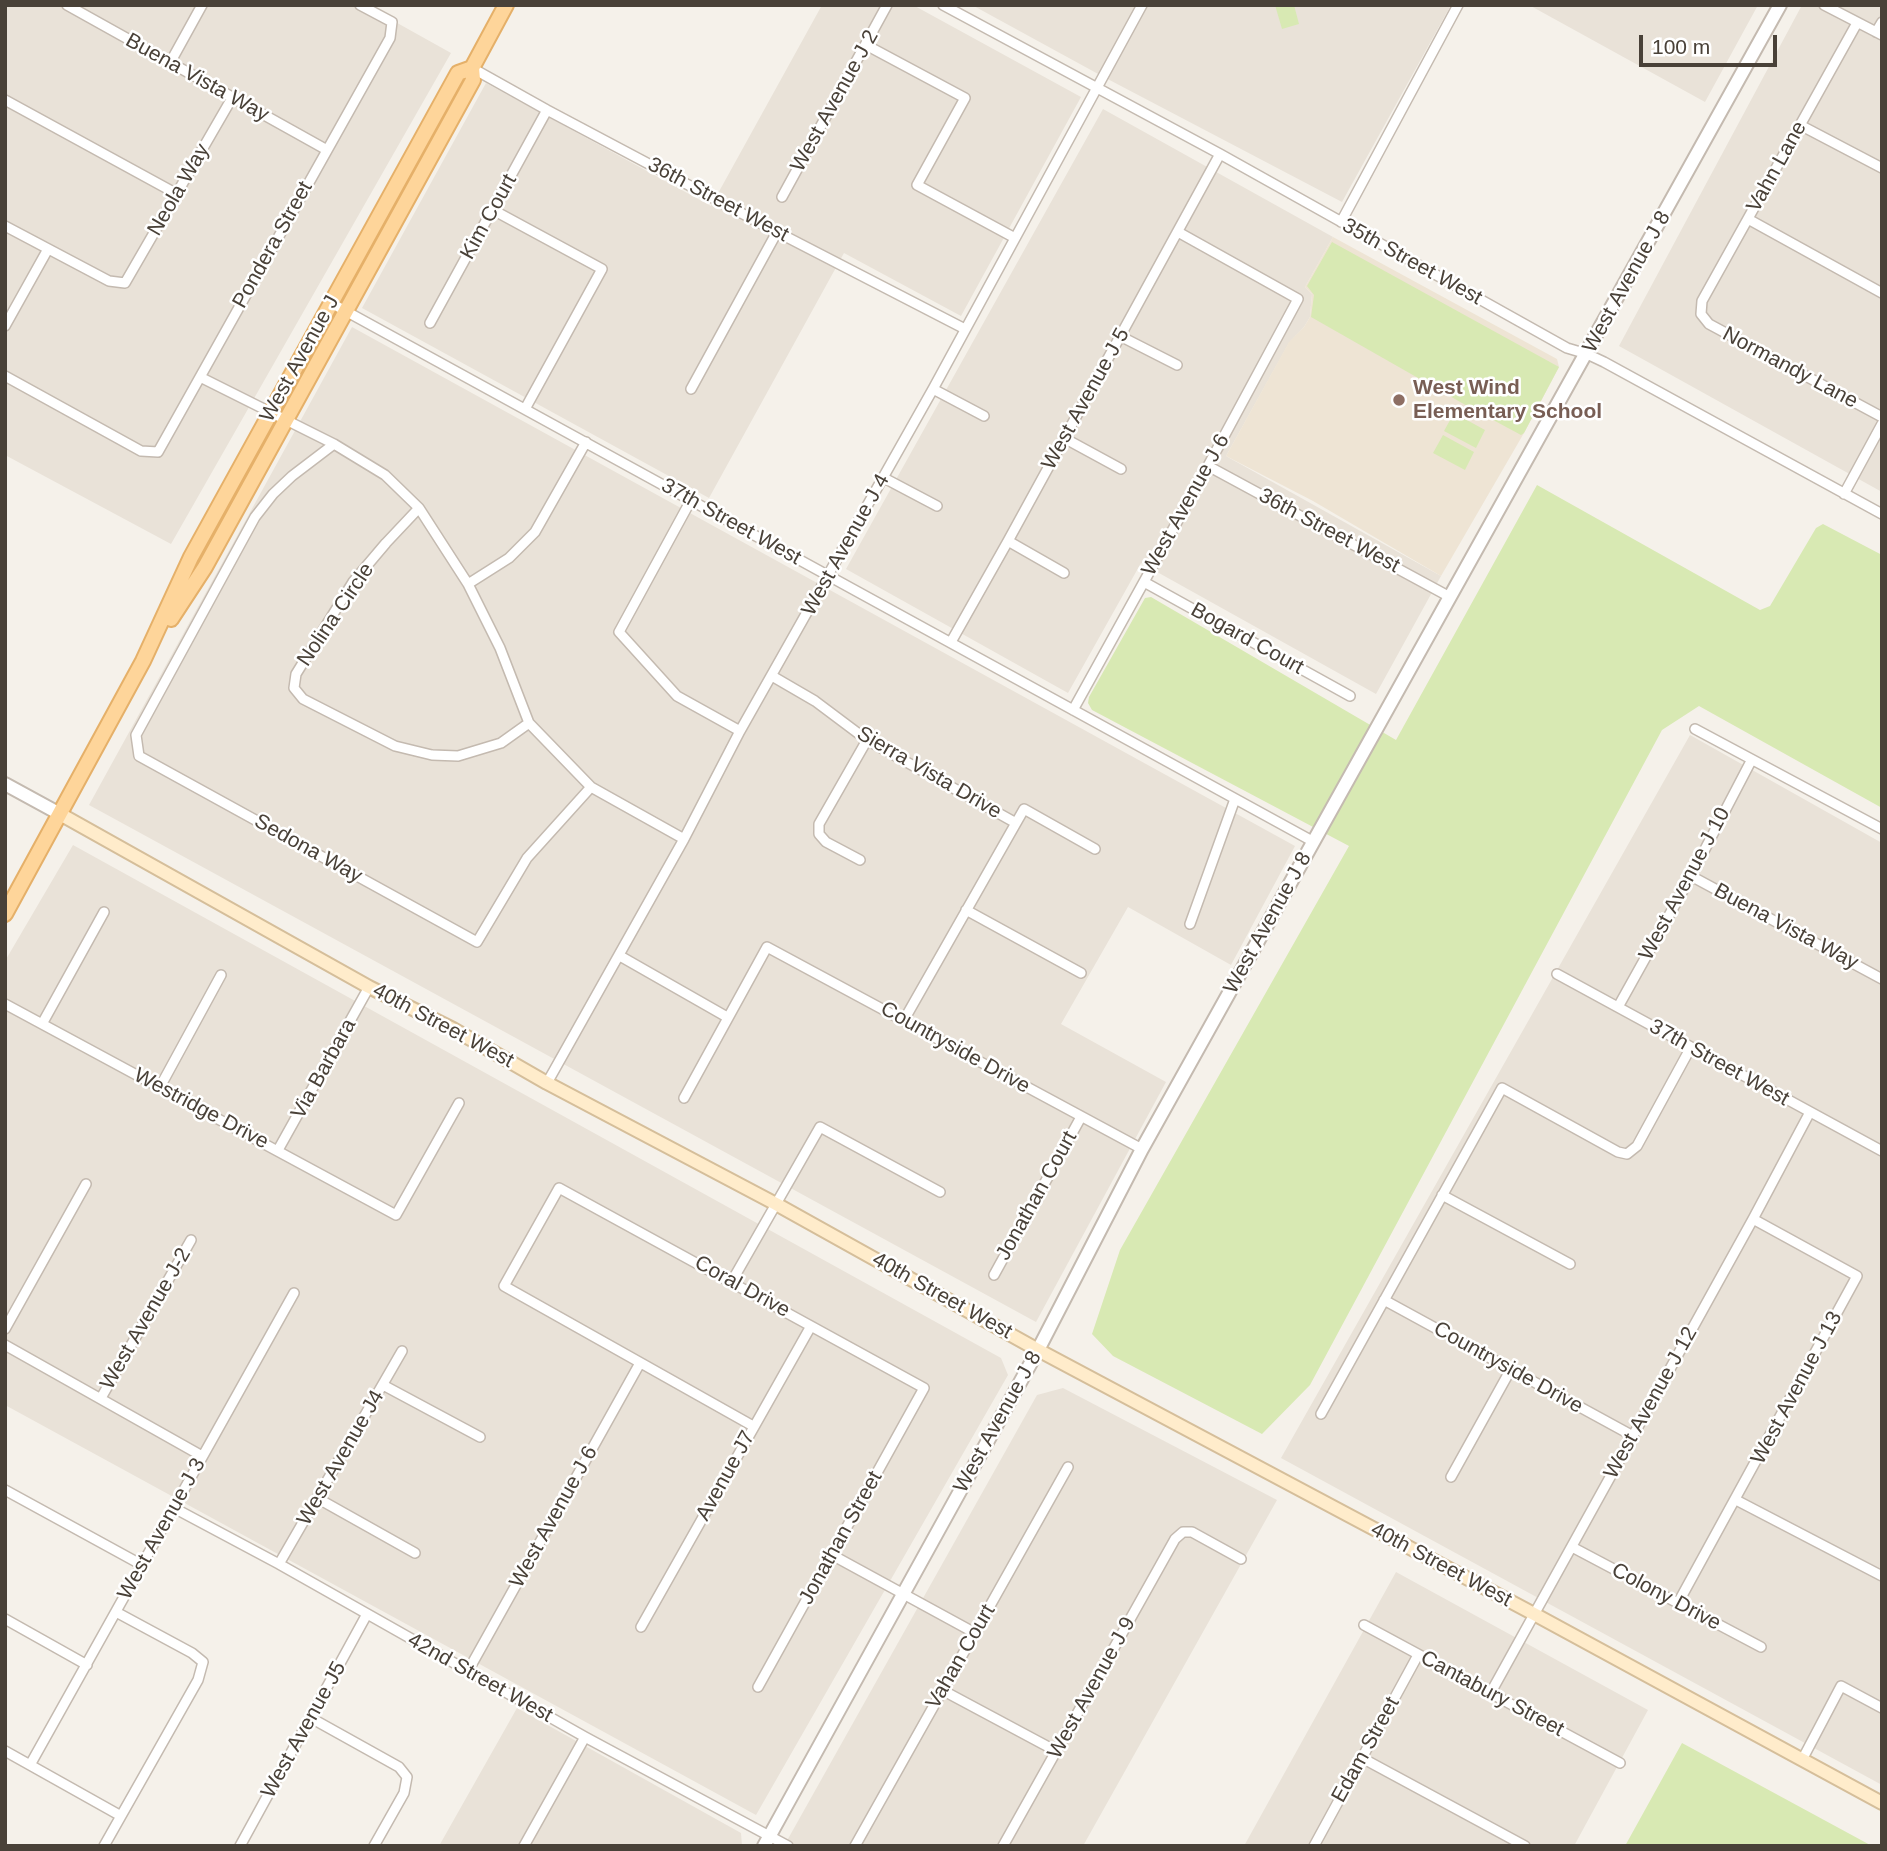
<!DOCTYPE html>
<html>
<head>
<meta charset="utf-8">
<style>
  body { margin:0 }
  #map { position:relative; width:1887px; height:1851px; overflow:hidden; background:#f5f1ea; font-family:Arial,sans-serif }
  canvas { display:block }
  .frame { position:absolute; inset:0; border:7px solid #494138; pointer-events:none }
  .scale { position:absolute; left:1639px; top:35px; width:138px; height:32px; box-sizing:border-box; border:4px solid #494138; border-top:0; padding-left:9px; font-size:21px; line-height:24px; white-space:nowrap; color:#494138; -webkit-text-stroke:5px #fff; paint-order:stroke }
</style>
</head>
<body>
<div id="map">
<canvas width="1887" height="1851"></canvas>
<div class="frame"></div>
<div class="scale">100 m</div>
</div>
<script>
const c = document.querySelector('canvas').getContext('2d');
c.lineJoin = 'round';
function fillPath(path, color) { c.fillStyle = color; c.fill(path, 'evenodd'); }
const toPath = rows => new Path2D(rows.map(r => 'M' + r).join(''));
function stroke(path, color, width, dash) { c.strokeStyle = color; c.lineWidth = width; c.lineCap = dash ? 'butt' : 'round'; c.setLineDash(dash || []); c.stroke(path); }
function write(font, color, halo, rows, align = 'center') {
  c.font = font + ' Arial,sans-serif'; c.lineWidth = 5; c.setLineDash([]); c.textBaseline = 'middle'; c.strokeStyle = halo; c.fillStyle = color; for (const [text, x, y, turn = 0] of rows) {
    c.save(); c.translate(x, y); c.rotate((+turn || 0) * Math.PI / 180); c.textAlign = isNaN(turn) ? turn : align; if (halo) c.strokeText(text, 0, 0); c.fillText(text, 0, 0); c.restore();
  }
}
fillPath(toPath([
  [5,5,365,5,451,53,171,544,5,455],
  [822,5,913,5,1081,97,961,316,844,253,709,498,362,308,486,83,711,206],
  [972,5,1451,5,1342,202,1100,75],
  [1529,5,1758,5,1705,102],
  [1802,5,1882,5,1882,492,1619,346],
  [1103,109,1333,237,1305,287,1312,294,1310,317,1304,327,1289,343,1226,456,1441,576,1376,694,1141,563,1068,693,846,569],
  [352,327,1295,846,1231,965,1128,907,1061,1024,1166,1082,1036,1322,89,805],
  [1690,735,1882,843,1882,1785,1281,1458],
  [73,845,1001,1358,1008,1375,756,1815,5,1405,5,961],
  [1063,1388,1277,1500,1083,1846,784,1846,1037,1395],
  [1396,1572,1648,1710,1574,1846,1244,1846],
  [517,1708,741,1833,742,1846,439,1846]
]), '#e9e2d8');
fillPath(toPath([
  [1333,237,1557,359,1559,367,1524,433,1441,576,1313,501,1226,456,1289,342,1304,327,1310,317,1312,294,1305,287]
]), '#eee4d4');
fillPath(toPath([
  [1275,5,1294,5,1299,24,1282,29],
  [1332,242,1559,367,1524,433,1521,435,1469,407,1311,317,1314,295,1307,286],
  [1454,413,1485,430,1476,448,1444,431],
  [1443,435,1474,452,1465,470,1433,453],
  [1537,485,1760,610,1770,606,1816,528,1823,524,1882,555,1882,808,1699,706,1662,730,1310,1385,1262,1434,1113,1356,1092,1334,1120,1250,1349,846,1092,710,1088,703,1089,697,1145,598,1151,597,1396,740],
  [1682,1743,1872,1846,1625,1846]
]), '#d8e9b3');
const minor = toPath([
  [67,5,327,150],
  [943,5,1220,154,1567,348,1587,354,1604,362,1882,514],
  [1824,5,1882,35],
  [1857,23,1702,301,1701,314,1709,324,1882,417],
  [1876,32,1882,22],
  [866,45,965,98,917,185,1015,238],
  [170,63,202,5],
  [472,68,547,110,777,232,965,329],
  [5,100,177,194],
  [1800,125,1882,168],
  [782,197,887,5],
  [493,210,602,269,525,409],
  [1748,219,1882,293],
  [1341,222,1458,5],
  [5,226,109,281,125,283,232,98],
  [331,303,1314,842],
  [430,323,547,110],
  [5,326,48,249],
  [1120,336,1177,365],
  [5,376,141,451,158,452,390,38,392,22,360,5],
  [200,377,334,444,385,475,419,508,468,584,500,648,529,723,591,787,684,839],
  [691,389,777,232],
  [933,389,984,416],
  [1064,438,1121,469],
  [334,444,292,476,273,494,255,517,136,735,139,756,477,942,527,858,591,787],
  [1208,466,1450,597],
  [884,478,937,506],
  [1844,494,1882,424],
  [691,500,619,632,677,696,740,731],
  [419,508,386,543,353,582,296,674,294,688,303,699,395,746,432,755,458,756,501,743,529,723],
  [1008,541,1064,573],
  [1144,582,1350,696],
  [468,584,509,558,535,532,586,442],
  [951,642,1008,541,1220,154],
  [772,676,815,701,867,740,1016,823],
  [1073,710,1208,466,1298,299,1178,232],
  [1695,729,1882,829],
  [860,860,826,842,819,834,819,824,867,740],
  [1691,876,1882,979],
  [966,910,1081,973],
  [1190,924,1235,799],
  [620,956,727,1017],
  [1557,974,1882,1151],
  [5,1004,396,1215,459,1103],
  [1618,1007,1691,876,1751,761],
  [904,1020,1024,809,1095,849],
  [42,1024,104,912],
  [547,1083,684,839,740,731,933,389,1142,5],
  [160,1087,221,975],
  [684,1098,767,947,1142,1149],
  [278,1150,369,987],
  [1442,1195,1570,1264],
  [994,1275,1081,1117],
  [732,1281,820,1127,940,1192],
  [1384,1300,1633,1436],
  [5,1329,86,1184],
  [5,1345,202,1456],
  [383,1385,480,1437],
  [101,1398,191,1240],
  [1321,1414,1502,1088,1618,1152,1627,1154,1637,1146,1691,1047],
  [753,1426,504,1286,559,1188,924,1388,758,1687],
  [1451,1477,1511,1369],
  [5,1490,142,1565],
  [317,1498,415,1553],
  [1736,1500,1882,1576],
  [174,1508,279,1564,585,1737,788,1846],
  [1572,1547,1761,1647],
  [832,1555,975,1633],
  [279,1564,402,1351],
  [1678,1603,1857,1276,1753,1219],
  [5,1619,87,1665],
  [1364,1625,1620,1763],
  [641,1627,811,1326],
  [468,1671,640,1363],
  [942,1690,1056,1751],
  [1490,1694,1753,1219,1810,1112],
  [311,1718,399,1767,407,1777,404,1793,374,1846],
  [5,1751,121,1816],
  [1362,1758,1525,1846],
  [1802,1760,1841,1686,1882,1708],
  [30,1765,294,1293],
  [104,1846,198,1680,203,1662,192,1653,116,1612],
  [240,1846,367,1614],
  [524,1846,585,1737],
  [855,1846,1068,1467],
  [1003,1846,1175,1539,1183,1532,1192,1532,1241,1559],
  [1314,1846,1418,1655]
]);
const tertiary = toPath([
  [5,784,60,814],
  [764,1846,1038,1350,1142,1149,1780,5]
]);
const secondary = toPath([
  [60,814,369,987,453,1029,547,1083,776,1204,1038,1350,1534,1614,1882,1803]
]);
const primary = toPath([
  [171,619,205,567,473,80,472,68,506,5],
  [5,914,143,661,191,557,271,412,458,73,472,68]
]);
stroke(minor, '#c4bab0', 12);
stroke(tertiary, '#c4bab0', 16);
stroke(secondary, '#d5be9a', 16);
stroke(primary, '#e5b069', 18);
stroke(minor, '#fff', 9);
stroke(tertiary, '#fff', 12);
stroke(secondary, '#ffeccb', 12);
stroke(primary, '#fed59a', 14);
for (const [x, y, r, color] of [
  [1399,400,7,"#8d6e63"]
]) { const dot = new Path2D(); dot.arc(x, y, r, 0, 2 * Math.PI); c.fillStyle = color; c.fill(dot); stroke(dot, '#fff', 2.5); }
write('21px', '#494138', '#fff', [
  ["Buena Vista Way",197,78,29],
  ["West Avenue J 2",835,101,-61],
  ["Vahn Lane",1777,167,-61],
  ["Neola Way",179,190,-60],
  ["36th Street West",718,200,28],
  ["Kim Court",489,217,-61],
  ["Pondera Street",273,245,-61],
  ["35th Street West",1412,262,29],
  ["West Avenue J 8",1627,282,-61],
  ["West Avenue J",300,359,-61],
  ["Normandy Lane",1790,368,28],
  ["West Avenue J 5",1086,399,-61],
  ["West Avenue J 6",1186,505,-61],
  ["37th Street West",731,522,29],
  ["36th Street West",1329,531,28],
  ["West Avenue J 4",846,545,-61],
  ["Nolina Circle",336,615,-56],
  ["Bogard Court",1247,639,29],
  ["Sierra Vista Drive",929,773,30],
  ["Sedona Way",308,849,29],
  ["West Avenue J 10",1685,884,-62],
  ["West Avenue J 8",1268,923,-61],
  ["Buena Vista Way",1786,927,28],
  ["40th Street West",443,1026,28],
  ["Countryside Drive",955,1048,29],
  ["37th Street West",1719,1063,29],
  ["Via Barbara",324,1069,-61],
  ["Westridge Drive",201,1109,28],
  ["Jonathan Court",1037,1196,-61],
  ["Coral Drive",742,1287,29],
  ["40th Street West",942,1296,29],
  ["West Avenue J-2",146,1319,-60],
  ["Countryside Drive",1508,1368,29],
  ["West Avenue J 13",1797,1388,-62],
  ["West Avenue J 12",1651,1403,-61],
  ["West Avenue J 8",998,1422,-61],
  ["West Avenue J4",341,1458,-60],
  ["Avenue J7",726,1476,-61],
  ["West Avenue J 6",554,1517,-61],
  ["West Avenue J 3",162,1529,-61],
  ["Jonathan Street",841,1538,-61],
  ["40th Street West",1441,1565,28],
  ["Colony Drive",1666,1597,28],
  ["Vahan Court",961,1657,-60],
  ["42nd Street West",480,1678,29],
  ["West Avenue J 9",1092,1688,-61],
  ["Cantabury Street",1492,1694,28],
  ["West Avenue J5",304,1730,-61],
  ["Edam Street",1366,1750,-61]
]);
write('bold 21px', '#785e54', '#fff', [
  ["West Wind",1413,388],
  ["Elementary School",1413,412]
], 'left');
</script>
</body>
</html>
